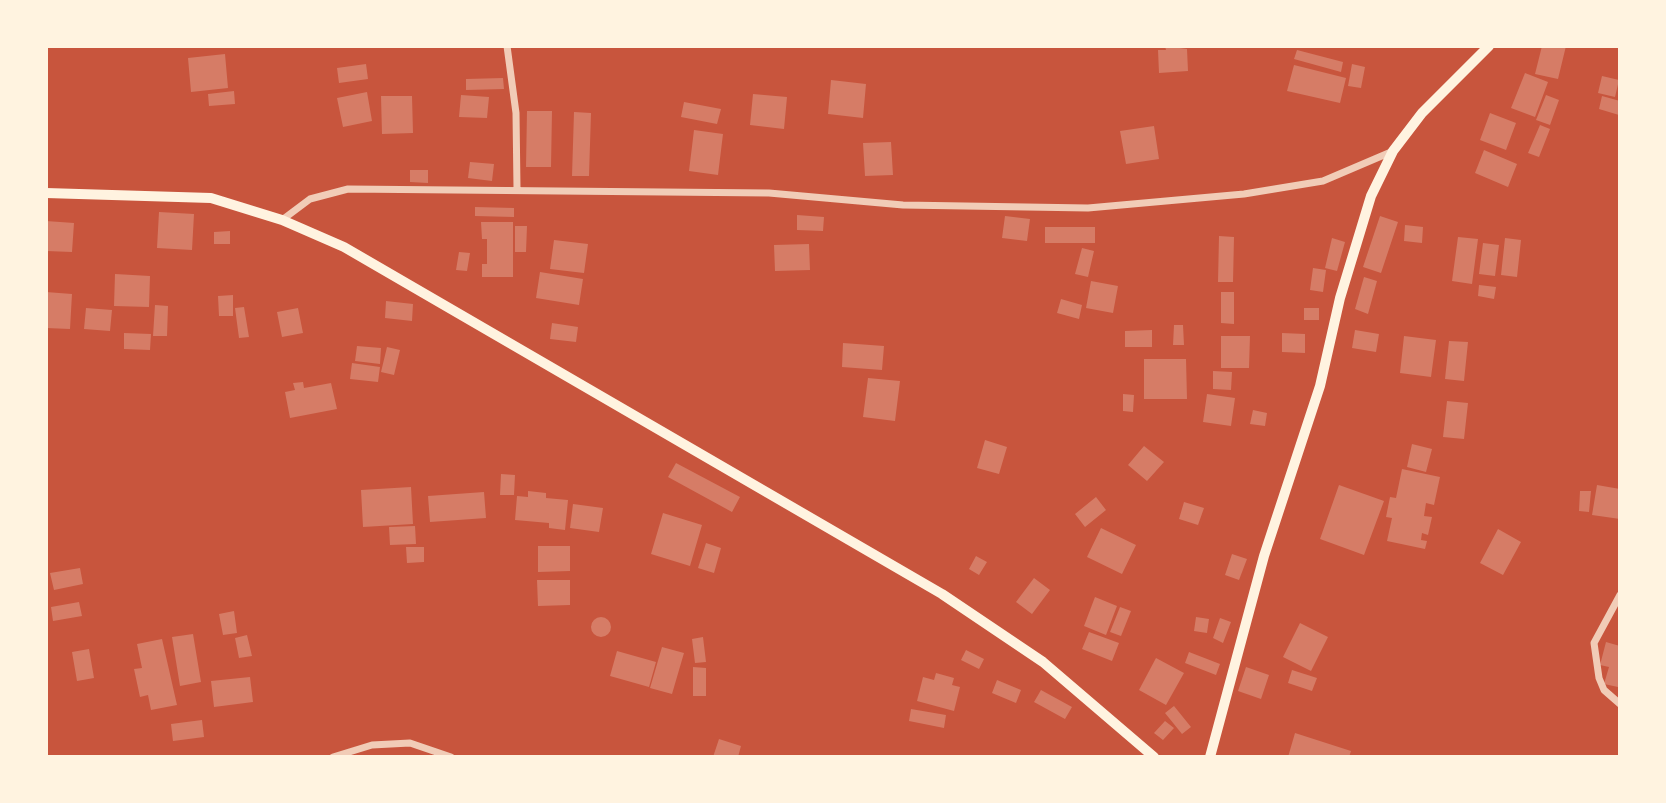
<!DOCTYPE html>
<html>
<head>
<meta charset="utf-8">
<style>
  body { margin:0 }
  #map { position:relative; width:1666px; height:803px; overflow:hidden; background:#c8553d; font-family:Manrope,sans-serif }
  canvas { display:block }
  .frame { position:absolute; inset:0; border:48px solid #fff3e0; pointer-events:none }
</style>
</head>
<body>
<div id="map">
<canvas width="1666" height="803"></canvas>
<div class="frame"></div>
</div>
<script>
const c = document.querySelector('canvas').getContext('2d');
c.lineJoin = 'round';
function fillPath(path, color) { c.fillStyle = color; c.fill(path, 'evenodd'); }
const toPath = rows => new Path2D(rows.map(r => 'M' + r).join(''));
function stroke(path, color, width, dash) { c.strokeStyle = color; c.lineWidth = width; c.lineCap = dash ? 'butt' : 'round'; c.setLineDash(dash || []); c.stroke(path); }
fillPath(toPath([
  [1165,46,1187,49,1188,71,1159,73,1158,50,1166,50],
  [1542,46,1566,46,1558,79,1535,74],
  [1297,50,1343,62,1341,72,1294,59],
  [225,54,228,88,191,92,188,58],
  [366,64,368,79,339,83,337,68],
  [1352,64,1365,67,1361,88,1348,86],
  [1294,65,1346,78,1340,103,1287,91],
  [1525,73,1548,82,1535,117,1511,108],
  [1602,76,1619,80,1615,97,1598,93],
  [503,78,504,89,466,90,466,79],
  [831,80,866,84,863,118,828,114],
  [234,91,235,104,209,106,208,94],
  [367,92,372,121,343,127,337,98],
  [753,94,787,97,784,129,750,125],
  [461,95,489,97,487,118,459,117],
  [1546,95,1559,100,1550,125,1536,120],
  [381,96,412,96,413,133,382,134],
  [1602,96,1620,101,1619,115,1599,109],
  [684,102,721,109,717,124,681,117],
  [527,111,552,111,551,167,526,167],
  [574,112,591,113,589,176,572,176],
  [1490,113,1516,123,1506,150,1480,140],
  [1540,125,1550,129,1539,157,1528,153],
  [1154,126,1159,159,1126,164,1120,131],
  [694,130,723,134,718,175,689,171],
  [891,142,893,175,865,176,863,143],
  [1484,150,1517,164,1508,187,1475,173],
  [470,162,494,164,492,181,468,178],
  [410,170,428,170,428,183,410,182],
  [475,207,514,208,514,217,475,216],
  [159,212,194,214,192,250,157,248],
  [797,215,824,217,823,231,797,230],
  [1005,216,1030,219,1027,241,1002,238],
  [1380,216,1398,222,1381,273,1363,267],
  [46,221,74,223,72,252,46,251],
  [481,222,513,222,513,277,482,277,482,264,487,264,487,239,482,239],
  [1405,225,1423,227,1422,243,1404,241],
  [515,226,527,226,526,252,515,252],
  [1045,227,1095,227,1095,243,1045,243],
  [230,231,230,244,214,244,214,232],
  [1219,236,1234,237,1233,282,1218,282],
  [1458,237,1478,239,1472,284,1452,281],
  [1332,238,1345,242,1337,271,1325,268],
  [1505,238,1521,240,1517,277,1501,275],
  [554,240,588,244,584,273,550,269],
  [1483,243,1499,245,1495,276,1479,274],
  [809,244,810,270,775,271,774,245],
  [1082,248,1094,251,1088,277,1075,274],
  [459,252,470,253,467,271,456,270],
  [1313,268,1326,270,1323,292,1310,290],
  [540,272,583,279,579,305,536,298],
  [115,274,150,276,149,307,114,306],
  [1364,277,1377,281,1368,314,1355,309],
  [1091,281,1118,286,1113,313,1086,308],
  [1479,285,1496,287,1494,299,1478,296],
  [46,292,72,294,70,329,46,328],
  [1221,292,1234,292,1234,324,1221,323],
  [233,295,233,316,219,316,218,296],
  [1061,299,1082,305,1079,319,1057,313],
  [386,301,413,304,412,321,385,318],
  [155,305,168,306,167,336,153,336],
  [244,307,249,337,239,338,235,308],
  [86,308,112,310,110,331,84,329],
  [298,308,303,333,282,337,277,312],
  [1304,308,1319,308,1319,320,1304,320],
  [552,323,578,327,576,342,550,339],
  [1174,325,1183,325,1184,345,1173,345],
  [1152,330,1152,347,1125,347,1125,331],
  [1355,330,1379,334,1376,352,1352,348],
  [124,333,151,334,150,350,124,349],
  [1282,333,1305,334,1305,353,1282,352],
  [1221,336,1250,336,1249,368,1221,368],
  [1404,336,1436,340,1431,377,1400,373],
  [1449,341,1468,342,1464,381,1445,379],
  [843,343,884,346,882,370,842,367],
  [357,346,381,348,380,364,355,361],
  [387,347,400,350,394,375,381,372],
  [1144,359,1186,359,1187,399,1144,399],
  [352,363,380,367,378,382,350,379],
  [1213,371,1232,372,1231,390,1213,389],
  [868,378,900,381,895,421,863,417],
  [303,382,304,388,331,383,337,409,290,418,285,392,295,390,293,383],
  [1123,394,1134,395,1133,412,1123,411],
  [1207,394,1235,398,1231,426,1203,422],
  [1447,401,1468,403,1464,439,1443,437],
  [1253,410,1267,413,1265,426,1250,424],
  [985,440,1007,447,999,474,977,468],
  [1412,444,1432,449,1426,472,1407,467],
  [1144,446,1164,462,1147,481,1128,465],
  [676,463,740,497,732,512,668,477],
  [1402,469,1440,477,1434,505,1426,503,1424,516,1432,517,1428,535,1422,533,1421,540,1427,541,1425,549,1387,541,1392,518,1386,517,1390,497,1396,498],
  [501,474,515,475,514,495,500,495],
  [1339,485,1384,501,1364,555,1320,539],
  [1597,485,1620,489,1620,519,1592,515],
  [411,487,413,524,363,527,361,490],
  [528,491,546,493,546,498,568,500,565,530,549,528,549,523,515,520,517,496,528,497],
  [1580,491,1591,491,1589,512,1579,511],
  [484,492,486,518,430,522,428,496],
  [1096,497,1106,510,1085,527,1075,514],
  [1184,502,1204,508,1198,525,1179,519],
  [573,504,603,508,599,532,570,528],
  [663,513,702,525,690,566,651,554],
  [415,526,416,544,390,545,389,527],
  [1101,528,1136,545,1122,574,1087,557],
  [1498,529,1521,542,1503,575,1480,563],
  [706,543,721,548,714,573,698,568],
  [538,546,570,546,570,571,538,572],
  [406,547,424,547,424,562,407,563],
  [1232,554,1247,559,1239,580,1225,575],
  [976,556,987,562,979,575,969,569],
  [80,568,83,584,54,590,50,573],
  [1034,578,1050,590,1032,614,1016,602],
  [537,580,570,580,570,605,538,606],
  [1095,597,1117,606,1106,635,1084,626],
  [79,602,82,616,53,621,51,607],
  [1120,607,1131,611,1121,636,1110,632],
  [234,611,237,633,223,635,219,614],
  [1196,617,1209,619,1207,633,1194,631],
  '591 627a10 10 0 1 1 20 0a10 10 0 1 1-20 0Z',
  [1220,618,1231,622,1223,643,1213,638],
  [1300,623,1328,637,1311,671,1283,657],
  [1089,632,1119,643,1112,661,1082,649],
  [193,634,201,682,180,686,172,637],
  [247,635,252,656,239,658,235,638],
  [703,637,706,662,695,663,692,639],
  [162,639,177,705,151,710,148,695,140,697,134,669,142,668,137,644],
  [1606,642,1620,646,1618,687,1604,684,1609,667,1600,665],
  [662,647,684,653,672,694,650,688],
  [89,649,94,678,77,681,72,652],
  [966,650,984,659,979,669,961,660],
  [617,651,656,662,649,687,610,676],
  [1189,652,1220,664,1216,675,1185,663],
  [1156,658,1184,673,1166,705,1139,690],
  [693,667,706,668,706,696,693,696],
  [1246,667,1269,675,1261,699,1238,691],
  [1292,670,1317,678,1312,691,1288,683],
  [936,673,954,678,952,685,960,687,954,711,917,701,923,677,934,680],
  [250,677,253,702,214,707,211,681],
  [997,680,1021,690,1016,703,992,693],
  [1041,690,1072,707,1065,719,1034,702],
  [1174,706,1191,727,1182,734,1165,713],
  [911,709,946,715,944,728,909,721],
  [202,720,204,737,173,741,171,724],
  [1165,721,1174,728,1163,740,1154,733],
  [1295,733,1351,751,1349,757,1288,757],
  [719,739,741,746,738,757,713,757]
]), '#d67c66');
stroke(toPath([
  [507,46,516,113,517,188],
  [282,220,310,199,348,189,769,193,903,205,1088,208,1244,194,1323,181,1391,152],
  [1620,595,1594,643,1599,678,1604,690,1620,704],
  [333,757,372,745,410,743,451,757]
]), '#f1ccb7', 7);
stroke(toPath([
  [46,193,211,198,282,220,344,247,942,594,1043,662,1154,757],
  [1210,757,1264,556,1320,386,1340,298,1371,196,1393,151,1422,113,1489,46]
]), '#fff3e0', 10);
</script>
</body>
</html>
